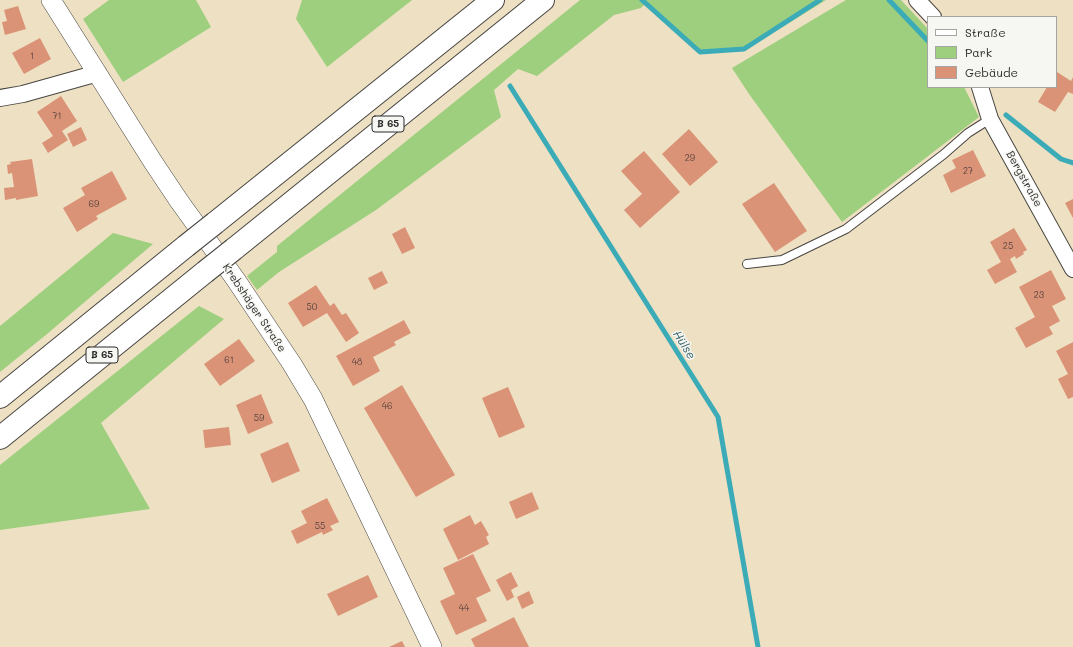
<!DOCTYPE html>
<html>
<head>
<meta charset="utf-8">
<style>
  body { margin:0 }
  #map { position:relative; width:1073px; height:647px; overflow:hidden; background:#eee0c2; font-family:Mali,sans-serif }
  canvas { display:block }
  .legend { position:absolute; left:927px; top:16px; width:130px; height:72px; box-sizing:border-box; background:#f6f6f2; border:1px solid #a5a5a2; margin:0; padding:5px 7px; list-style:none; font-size:12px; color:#2b2b2b }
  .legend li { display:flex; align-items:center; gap:8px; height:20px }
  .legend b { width:20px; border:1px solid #a5a5a2 }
</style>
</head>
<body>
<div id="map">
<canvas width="1073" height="647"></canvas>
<ul class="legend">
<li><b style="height:5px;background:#fff"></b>Straße</li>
<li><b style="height:11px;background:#9dcf7e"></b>Park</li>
<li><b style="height:11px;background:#db9377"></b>Gebäude</li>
</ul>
</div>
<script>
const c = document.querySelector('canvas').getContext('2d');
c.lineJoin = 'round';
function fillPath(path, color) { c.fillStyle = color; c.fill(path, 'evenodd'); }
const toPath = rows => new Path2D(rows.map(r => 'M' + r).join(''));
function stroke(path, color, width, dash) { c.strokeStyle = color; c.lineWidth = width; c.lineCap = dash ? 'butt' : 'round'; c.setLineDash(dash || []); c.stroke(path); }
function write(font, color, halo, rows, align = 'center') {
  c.font = font + ' Mali,sans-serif'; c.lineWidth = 3; c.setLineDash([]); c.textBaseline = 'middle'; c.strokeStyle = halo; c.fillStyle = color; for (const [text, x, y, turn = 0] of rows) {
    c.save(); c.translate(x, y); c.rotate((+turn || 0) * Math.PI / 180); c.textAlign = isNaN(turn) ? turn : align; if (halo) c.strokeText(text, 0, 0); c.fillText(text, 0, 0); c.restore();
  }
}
fillPath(toPath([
  [109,0,196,0,211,27,123,82,83,19],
  [302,0,412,0,327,67,296,19],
  [580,0,826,0,744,51,700,52,647,2,641,8,614,15,537,76,518,69,494,90,501,117,376,210,279,272,257,290,247,276,277,252,277,246],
  [846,0,901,0,928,29,928,87,964,87,979,117,842,222,749,94,732,68],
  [113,233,153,244,47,334,0,372,0,326],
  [199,306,224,319,101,423,150,509,0,530,0,465]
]), '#9dcf7e');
stroke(toPath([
  [642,0,700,52,744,49,820,0],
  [889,0,928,41],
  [510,86,718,417,758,647],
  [1006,115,1061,159,1073,163]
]), '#3bacb7', 5);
fillPath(toPath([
  [18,6,26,29,5,35,2,22,7,21,4,10],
  [40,38,51,59,24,74,12,53],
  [1057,72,1071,81,1073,77,1073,94,1068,92,1055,112,1038,102,1047,87,1056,87],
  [61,96,77,121,62,131,68,140,48,153,42,143,53,136,37,112],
  [81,127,87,140,73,147,67,134],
  [689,129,718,162,690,186,662,154],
  [973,150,986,176,951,193,943,175,956,168,952,160],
  [644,151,680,192,640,228,624,210,642,194,621,171],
  [32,159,38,196,16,200,16,198,5,200,4,188,14,187,12,173,8,174,7,165,11,164,10,162],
  [112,171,127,199,96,216,98,219,77,232,63,208,85,195,81,188],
  [774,183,807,231,775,252,742,204],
  [1073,199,1073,218,1065,203],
  [405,227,415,248,402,254,392,234],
  [1014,228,1027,250,1023,252,1024,254,1016,259,1015,256,1010,259,1017,272,995,284,987,270,1001,262,990,242],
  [1051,270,1066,299,1052,306,1060,321,1049,327,1053,334,1026,348,1015,328,1035,317,1019,287],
  [382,271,388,283,374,290,368,278],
  [316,285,330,306,334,303,342,315,346,313,359,333,346,342,327,313,303,327,288,303],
  [404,320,411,333,394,342,396,345,373,357,380,371,353,386,336,356],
  [239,339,255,361,220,386,204,364],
  [1073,342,1073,397,1068,399,1058,379,1068,374,1056,351],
  [402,385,455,475,416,497,364,408],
  [508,387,525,427,499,438,482,398],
  [261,394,273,423,248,434,236,405],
  [229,427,231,445,205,448,203,430],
  [288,442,300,471,272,483,260,454],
  [532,492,539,509,516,519,509,502],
  [327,498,339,522,330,526,333,530,323,535,322,532,297,544,291,531,307,523,301,511],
  [470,515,475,525,481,521,489,535,486,537,489,544,458,560,443,529],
  [473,554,491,591,476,598,487,621,456,635,440,601,455,594,443,568],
  [511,572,518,586,511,590,514,597,507,601,496,580],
  [368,575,378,597,338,616,327,594],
  [529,591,534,603,522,609,517,597],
  [514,617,529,647,475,647,471,639],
  [402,641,405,647,389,647]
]), '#db9377');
const service = toPath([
  [747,264,782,260,846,229,944,154,968,133,990,119]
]);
const minor = toPath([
  [917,0,933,17],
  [980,87,990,119,1073,269],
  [0,98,23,94,98,73]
]);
const tertiary = toPath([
  [51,0,153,162,179,201,236,280,292,364,313,399,432,647]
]);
const trunk = toPath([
  [215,223,493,0],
  [234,249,543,0],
  [0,397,186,246],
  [0,438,205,272]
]);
stroke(service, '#484642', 10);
stroke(minor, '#484642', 18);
stroke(tertiary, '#484642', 20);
stroke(trunk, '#484642', 24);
stroke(service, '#fff', 8);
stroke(minor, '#fff', 16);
stroke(tertiary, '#fff', 19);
stroke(trunk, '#fff', 22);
const trunkBridge = toPath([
  [186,246,215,223],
  [205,272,234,249]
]);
stroke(trunkBridge, '#484642', 24, []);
stroke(trunkBridge, '#fff', 22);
write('9px', '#57453e', null, [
  ["1",32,56],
  ["71",57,116],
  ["29",690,158],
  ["27",968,171],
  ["69",94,204],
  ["25",1008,246],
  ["23",1039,295],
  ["50",312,307],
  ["61",229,360],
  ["48",357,362],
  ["46",387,406],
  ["59",259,418],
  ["55",320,526],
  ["44",464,608]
]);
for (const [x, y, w] of [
  [388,124,32],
  [102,355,32]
]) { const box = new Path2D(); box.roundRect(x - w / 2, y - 8, w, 16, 3); c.fillStyle = '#f6f6f2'; c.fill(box); stroke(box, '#2b2b2b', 1); }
write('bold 10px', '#2b2b2b', null, [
  ["B 65",388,124],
  ["B 65",102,355]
]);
write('11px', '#2b2b2b', '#f6f6f2', [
  ["Bergstraße",1024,179,61],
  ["Krebshäger Straße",254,308,56]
]);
write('italic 12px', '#315f63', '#f6f6f2', [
  ["Hülse",684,345,58]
]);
</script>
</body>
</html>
